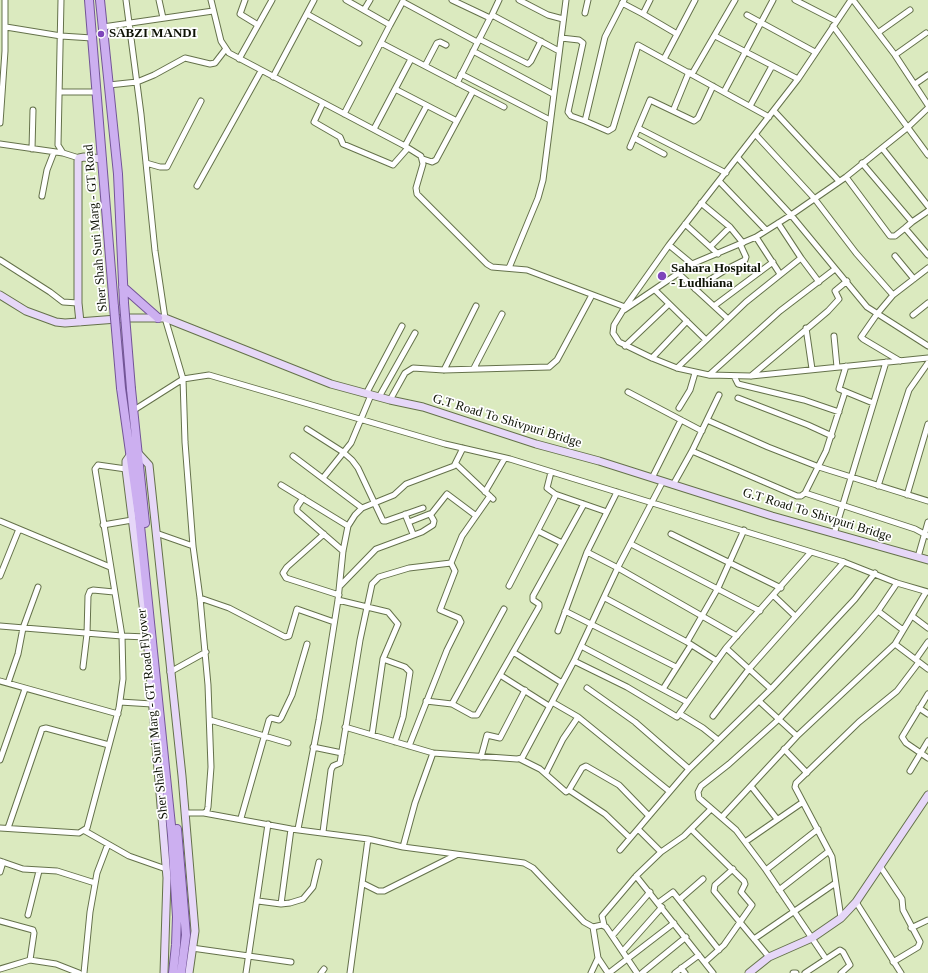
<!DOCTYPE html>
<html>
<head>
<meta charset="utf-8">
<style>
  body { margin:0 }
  canvas { display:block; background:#dbeabf }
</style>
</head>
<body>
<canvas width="928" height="973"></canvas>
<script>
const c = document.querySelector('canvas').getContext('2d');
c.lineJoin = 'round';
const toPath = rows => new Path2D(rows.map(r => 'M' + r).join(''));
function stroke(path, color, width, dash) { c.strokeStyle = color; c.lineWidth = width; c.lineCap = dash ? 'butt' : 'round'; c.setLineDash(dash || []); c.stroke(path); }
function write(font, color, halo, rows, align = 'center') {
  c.font = font + ' Georgia,serif'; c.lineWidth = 3.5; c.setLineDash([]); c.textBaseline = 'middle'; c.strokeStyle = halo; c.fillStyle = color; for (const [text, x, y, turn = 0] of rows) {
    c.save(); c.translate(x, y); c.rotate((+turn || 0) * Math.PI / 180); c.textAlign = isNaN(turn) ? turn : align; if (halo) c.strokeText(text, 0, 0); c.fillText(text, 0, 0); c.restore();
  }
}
const street = toPath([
  [61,0,58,145,63,153,79,158],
  [126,0,141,114,155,251,165,318,183,379,185,442,193,546,200,598,208,685,211,767,208,807,207,811,204,813,185,813],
  [159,0,163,18],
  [211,0,221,41,229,53,405,146,421,156,423,164,416,188,417,194,487,264,492,267,527,270,625,307],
  [245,0,240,14,258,25],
  [452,0,490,18,457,83],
  [519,0,548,15,563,19],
  [795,0,836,21],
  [851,0,798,79,669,245,625,307,614,325,613,333,619,342,652,358,677,368,709,375,751,376,928,358],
  [853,0,895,55,928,105],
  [403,2,477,42],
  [622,3,643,14,650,0],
  [364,10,370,0],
  [585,13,588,0],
  [307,14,359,43],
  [643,14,677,34],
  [492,15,559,51],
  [747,15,815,52],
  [491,17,499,0],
  [390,25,403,1],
  [833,26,928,155],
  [6,27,61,36,92,38],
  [103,27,213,11],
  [879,32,910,10],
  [715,36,798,79],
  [561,38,579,40,583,43,568,112,571,116,585,121,605,37,624,0],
  [479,39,528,64,531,61,541,41],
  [381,43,473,91,436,160,432,162,423,159],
  [473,51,553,94],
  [895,55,926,33],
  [239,59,272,0],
  [664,59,695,0],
  [425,66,437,43,440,42,446,45],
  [461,74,550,120],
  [692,74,735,0],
  [273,77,314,0],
  [915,84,928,75],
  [109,85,137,82,154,75,185,58,210,64,215,63,225,50],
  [395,89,457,121],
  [473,91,504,107],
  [60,92,96,92],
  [724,92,773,0],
  [323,103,314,122,340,137,343,144,393,165,408,148],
  [750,106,772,66],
  [673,111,689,72],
  [774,111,839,181],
  [344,114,390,25,346,0],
  [585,121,608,131,613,128,638,45,769,117],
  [0,123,5,51,5,0],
  [638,128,726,173],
  [374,129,411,59],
  [756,135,814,198,856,253,893,295,877,314,861,337,863,339,900,361],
  [634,138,664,154],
  [0,144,63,153],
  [405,146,426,107],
  [630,147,650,100,694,121,698,118,713,86],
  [882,148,928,206],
  [32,149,33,110],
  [738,158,791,215,867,307,928,346],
  [146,163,160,167,167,167,201,101],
  [846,177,890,236,895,236,905,228,912,222,862,163],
  [719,181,766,230],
  [197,186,261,71],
  [42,196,47,170,54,152],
  [701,203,730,227,743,243],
  [912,222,928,211],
  [685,224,718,254],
  [905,228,928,255],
  [756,237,780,274],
  [669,245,692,264],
  [711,246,730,227],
  [895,256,914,279],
  [801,258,819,282],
  [0,260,50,292,63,302,78,303],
  [509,268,538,198,543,180,566,0],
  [678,273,728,319],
  [695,289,727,269,745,260,746,257,740,244],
  [655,290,706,340],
  [893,295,928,268],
  [714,306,773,262],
  [624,310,692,264,756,237,791,215,846,177,907,128,928,108],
  [913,315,928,303],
  [806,328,812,369],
  [834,336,837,367],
  [625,346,669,304],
  [652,358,687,321],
  [846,366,839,389,873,403],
  [474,368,502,314],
  [677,368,746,302,801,258,778,223],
  [444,370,476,306],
  [709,375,780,311,835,269],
  [734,376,738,384,804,400,839,412],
  [751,376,828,311,839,299,835,291,847,281],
  [628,392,702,431],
  [366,394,402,326],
  [379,397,415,333],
  [738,398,808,425,832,436],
  [390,400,405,373,413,368,444,370,549,367,557,360,592,295],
  [679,408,690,390,695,373],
  [134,410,183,379,209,375,445,444,510,459,844,562,897,583,928,592],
  [707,420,768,447,819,467,928,501],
  [307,429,343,452,352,460,358,468,383,521,386,521,423,508],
  [692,451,797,496,801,496,805,493,826,451,845,392],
  [293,456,362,508],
  [456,464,493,499],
  [323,478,351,443,371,395],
  [652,478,681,420],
  [281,485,348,526],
  [673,485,692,451,719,395],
  [878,486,909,390,928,363],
  [485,492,505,458],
  [805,493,915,529,928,536],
  [555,494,607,512],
  [907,495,928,424],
  [303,498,297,507,297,511,343,551],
  [405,514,413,534],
  [0,521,110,567],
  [409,522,432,513,447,494,475,515],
  [103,525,132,520],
  [538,531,562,543],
  [156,533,193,546],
  [324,534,287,567,283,573,286,578,339,595],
  [671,534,781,588],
  [834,534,886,362],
  [631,544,760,611],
  [587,552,618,568,737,636],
  [918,557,928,522],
  [0,576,19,529],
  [340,586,376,549,422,532,433,525,434,521,430,514],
  [509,586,555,497,555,494,547,488,551,472],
  [774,596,795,616],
  [200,598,229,608,285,637,289,636,297,609,334,622],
  [605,598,687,642,717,661],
  [338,600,388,612,398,624,383,659,372,735],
  [565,611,676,667],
  [878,611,903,630],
  [912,616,928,628],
  [0,626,122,636,147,637],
  [558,631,587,552,617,492],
  [687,642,718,588,744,530],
  [895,644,928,669],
  [581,646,687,702],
  [726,648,771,689],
  [513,652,562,683],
  [383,659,405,667,410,672,403,717,395,742],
  [916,659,928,642],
  [574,661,627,687,677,717,726,648,811,552],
  [83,667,87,634,88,596,90,591,93,590,114,592],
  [170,672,206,652],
  [500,675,549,706],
  [0,681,118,714],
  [8,683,18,654,23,628,38,587],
  [587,688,635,722,689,769],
  [663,689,691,645],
  [928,694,902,737,906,743,928,758],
  [426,701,452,704,472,715,477,715,539,607,539,604,533,600,533,596,584,504],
  [759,701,797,736],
  [120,702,152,704],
  [552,702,578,717,669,791],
  [452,704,504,609],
  [919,708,928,714],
  [680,714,703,728,718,740],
  [713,716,749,669,844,562],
  [210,720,288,743],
  [345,727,433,753,517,759,522,758,574,661,619,565,663,481],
  [409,746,447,650,461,622,459,618,440,610,455,571,451,563],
  [313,747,342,753],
  [784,749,807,773],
  [481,757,487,735,500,738,525,690],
  [520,759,540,769,566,792,569,790,582,768,586,766,619,785,649,816],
  [0,760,25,689],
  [910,771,928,741],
  [546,773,563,739,578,717],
  [751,786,777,819],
  [569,790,605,814,630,838],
  [204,813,291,829,368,839,403,847,524,863,533,868,584,922,593,927,602,925,606,927,637,973],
  [722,817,797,736,895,644,926,592],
  [241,818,269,720,271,718,279,720,281,718,292,695,307,644],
  [0,828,79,833,87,828,119,708,123,679,122,636,95,469,98,465,126,469],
  [8,828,42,729,46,728,109,745],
  [298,829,319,720,338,600,343,551,348,526,355,515,362,508,394,495,406,484,454,466,463,448],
  [638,829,661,852],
  [691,829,744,881,745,884,741,892,752,905,724,945,705,962],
  [85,831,129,856,166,869],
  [323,832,331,770,333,766,340,763,360,640,372,584,379,577,409,568,451,563,462,536,490,496],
  [745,842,803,802],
  [403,847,415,803,433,753],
  [620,850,689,769,771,689,855,599,875,573],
  [0,861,23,869,57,871,95,883],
  [880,866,902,899,903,910,920,942,918,947,893,962],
  [733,869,715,885,714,891,769,957],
  [766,870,818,829],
  [0,872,3,862],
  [636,876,713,973],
  [362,883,378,891,384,891,456,855],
  [779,890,829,851],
  [680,899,703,879],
  [258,901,281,904,290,903,303,899,313,887,319,862],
  [856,902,901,973],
  [658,903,673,892,719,950],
  [281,904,291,829],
  [28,915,39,871],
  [841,918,832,857,795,787,796,783,859,722,897,691,919,662],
  [0,921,33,930,34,933,30,960],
  [604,925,602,916,636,876,661,852,684,836,711,809],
  [593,927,598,958,608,973],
  [911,928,928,920],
  [612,936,650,892],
  [754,939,834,884],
  [192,948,291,962],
  [623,951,662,907],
  [826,959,766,870,736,830,699,798,698,792,701,786,729,764,779,719,858,634,878,611,897,583],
  [681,968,685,973],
  [0,969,30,960,56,964,79,973],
  [84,973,90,912,97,873,108,844],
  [246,973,268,824],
  [321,973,324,969],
  [350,973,368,839],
  [591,973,598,958],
  [609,973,674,923],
  [642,973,686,937],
  [675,973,699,955],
  [793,973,796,973],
  [805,973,840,950,843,952,850,965,841,973]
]);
const secondary = toPath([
  [0,295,26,311,56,322,65,323,130,318,165,318,331,384,390,400,423,407,536,444,599,461,772,516,928,560],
  [80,322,78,303,78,161,79,158,84,157,102,159],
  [138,453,149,465,182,776,195,931,189,973],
  [131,454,126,461,126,469,147,637,167,878,164,973],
  [749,973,769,957,812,938,841,918,856,902,928,795]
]);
const primary = toPath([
  [89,0,114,307],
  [100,0,118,174,124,303],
  [123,287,158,318],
  [121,388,139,516,172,835,177,917,176,945,173,973],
  [131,389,145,523],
  [177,829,186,935,181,973]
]);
stroke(street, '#65724b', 7);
stroke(secondary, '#65724b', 9);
stroke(primary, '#735597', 10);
stroke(street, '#fff', 5);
stroke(secondary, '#e6d7f8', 7);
stroke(primary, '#ccaff0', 8);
const primaryBridge = toPath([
  [124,303,131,389],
  [114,307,121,388]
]);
stroke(primaryBridge, '#735597', 10, []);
stroke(primaryBridge, '#ccaff0', 8);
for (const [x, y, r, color] of [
  [101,34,4,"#7e45bb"],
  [662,276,5,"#7e45bb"]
]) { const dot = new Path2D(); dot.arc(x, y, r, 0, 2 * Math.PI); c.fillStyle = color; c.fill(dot); stroke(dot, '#fff', 1.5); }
write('bold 13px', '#0e1305', '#fff', [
  ["SABZI MANDI",109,34],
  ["Sahara Hospital",671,269],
  ["- Ludhiana",671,284]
], 'left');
write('13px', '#0e1305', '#fff', [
  ["Sher Shah Suri Marg - GT Road",96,228,-95],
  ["G.T Road To Shivpuri Bridge",507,421,17],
  ["G.T Road To Shivpuri Bridge",817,515,17],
  ["Sher Shah Suri Marg - GT Road Flyover",153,714,-96]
]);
</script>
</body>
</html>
